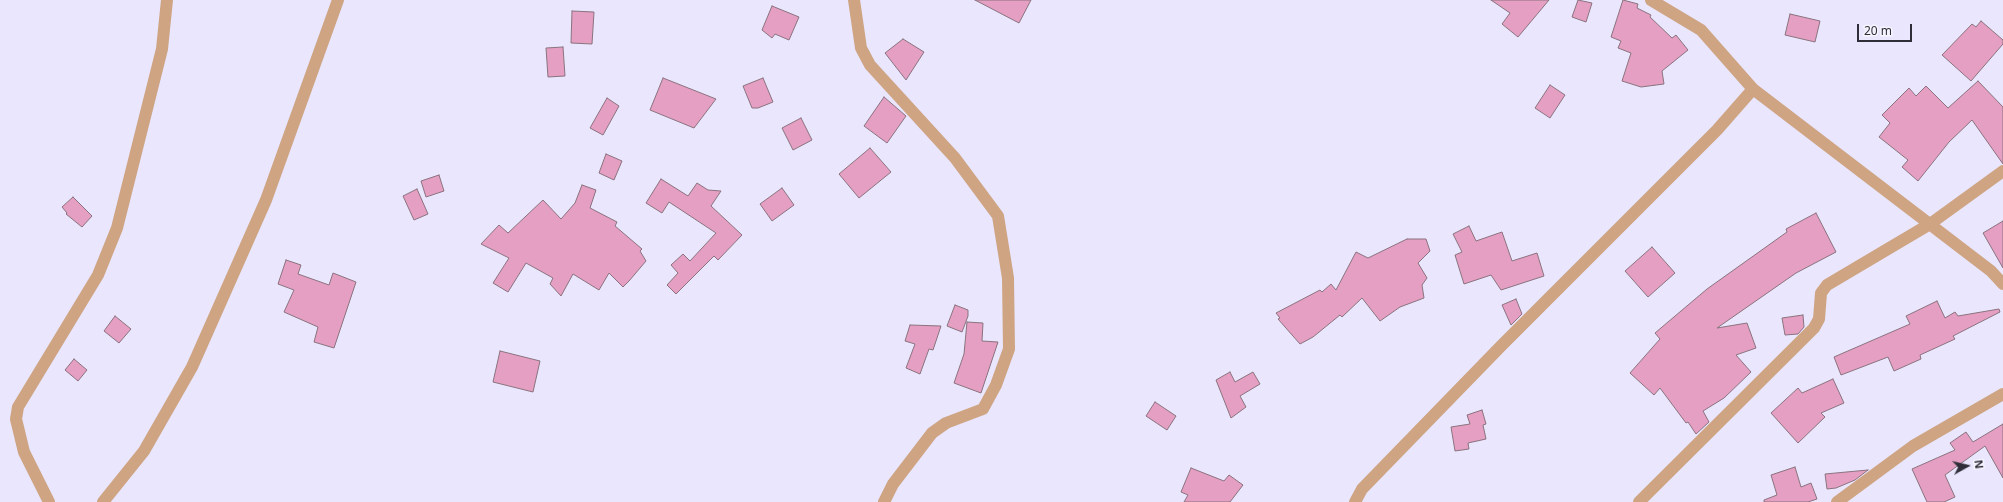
<!DOCTYPE html>
<html>
<head>
<meta charset="utf-8">
<style>
  body { margin:0 }
  #map { position:relative; width:2003px; height:502px; overflow:hidden; background:#e9e6fe; font-family:"Noto Sans",sans-serif }
  canvas { display:block }
  .north { position:absolute; left:1947px; top:446px; width:40px; height:40px; -webkit-text-stroke:3px #f6f5ff; paint-order:stroke; rotate:82deg; font-size:11px; font-weight:700; line-height:16px; text-align:center; color:#2f2e38 }
  .north::after { content:''; display:block; margin:auto; width:14px; height:18px; background:#2f2e38; clip-path:polygon(50% 0,100% 100%,50% 72%,0 100%) }
  .scale { position:absolute; left:1857px; top:24px; width:55px; height:18px; box-sizing:border-box; border:2px solid #2f2e38; border-top:0; padding-left:5px; font-size:12px; line-height:14px; white-space:nowrap; color:#2f2e38; -webkit-text-stroke:3px #f6f5ff; paint-order:stroke }
</style>
</head>
<body>
<div id="map">
<canvas width="2003" height="502"></canvas>
<div class="north">N</div>
<div class="scale">20 m</div>
</div>
<script>
const c = document.querySelector('canvas').getContext('2d');
c.lineJoin = 'round';
function fillPath(path, color) { c.fillStyle = color; c.fill(path, 'evenodd'); }
const toPath = rows => new Path2D(rows.map(r => 'M' + r).join(''));
function stroke(path, color, width, dash) { c.strokeStyle = color; c.lineWidth = width; c.lineCap = dash ? 'butt' : 'round'; c.setLineDash(dash || []); c.stroke(path); }
const building = toPath([
  [975,0,1031,0,1019,23,975,0],
  [1491,0,1549,0,1518,37,1502,24,1510,13,1491,0],
  [1578,0,1592,3,1586,22,1572,17,1578,0],
  [1623,0,1638,4,1637,8,1651,15,1650,17,1672,38,1676,35,1688,50,1662,71,1664,84,1641,87,1622,81,1631,53,1618,48,1621,41,1611,37,1623,0],
  [772,6,799,17,789,40,775,34,772,38,762,30,772,6],
  [572,11,594,12,592,44,571,43,572,11],
  [1790,14,1820,21,1815,42,1785,35,1790,14],
  [1981,21,2003,40,2003,44,1971,81,1942,55,1972,24,1976,27,1981,21],
  [903,39,924,52,906,80,885,53,903,39],
  [563,47,565,76,548,77,546,48,563,47],
  [663,78,716,99,694,128,650,110,663,78],
  [763,78,773,102,758,108,752,108,743,86,763,78],
  [1978,81,2003,107,2003,164,1972,120,1949,142,1918,181,1902,167,1908,160,1879,137,1890,123,1882,115,1909,88,1916,96,1926,86,1948,108,1978,81],
  [1550,85,1565,95,1550,118,1535,108,1550,85],
  [884,97,906,116,887,143,864,126,884,97],
  [607,98,619,106,603,135,590,128,607,98],
  [801,118,812,140,793,150,782,128,801,118],
  [870,148,891,172,859,198,839,174,870,148],
  [606,154,622,161,614,180,599,173,606,154],
  [439,175,444,191,426,197,421,181,439,175],
  [661,179,688,196,697,183,708,190,721,191,711,206,742,235,718,260,714,256,676,294,667,285,678,273,671,265,683,254,690,261,716,233,669,202,662,213,646,203,661,179],
  [582,185,596,190,590,208,617,222,615,226,642,249,640,251,646,261,629,281,623,287,609,273,599,290,573,274,561,296,550,284,553,278,526,263,508,292,493,283,509,258,481,244,499,225,508,233,543,200,561,219,575,203,582,185],
  [782,188,794,205,772,221,760,204,782,188],
  [417,189,428,214,414,220,403,196,417,189],
  [73,197,92,216,82,227,66,214,67,213,62,207,73,197],
  [1816,213,1836,252,1796,273,1717,328,1747,323,1756,348,1736,355,1751,372,1724,398,1703,411,1709,422,1696,434,1688,422,1686,423,1660,388,1654,395,1630,373,1660,339,1655,333,1707,289,1787,232,1786,229,1816,213],
  [2003,221,2003,268,1983,233,2003,221],
  [1469,226,1476,241,1502,232,1512,261,1537,253,1544,276,1501,290,1491,275,1464,284,1455,255,1462,252,1453,234,1469,226],
  [1407,239,1426,239,1430,251,1418,263,1427,278,1422,285,1424,298,1400,307,1380,321,1362,298,1342,317,1340,315,1313,337,1300,344,1278,319,1280,318,1276,313,1320,290,1322,292,1331,284,1336,290,1356,252,1368,258,1407,239],
  [1652,247,1675,273,1648,297,1625,271,1652,247],
  [286,260,301,265,298,274,329,285,333,273,356,282,334,348,314,342,318,327,284,312,294,290,278,284,286,260],
  [1516,299,1522,314,1511,325,1502,305,1516,299],
  [1937,301,1945,318,1955,312,1958,316,1999,309,2000,312,1953,336,1955,339,1920,355,1921,359,1894,371,1888,357,1841,375,1834,357,1910,324,1906,316,1937,301],
  [955,305,968,310,968,316,962,332,947,326,955,305],
  [1803,315,1804,327,1798,334,1785,335,1782,318,1803,315],
  [115,316,131,329,119,343,104,331,115,316],
  [967,322,983,323,982,341,998,342,981,393,954,383,964,354,967,322],
  [910,325,941,326,933,350,929,349,920,374,906,368,915,344,905,341,910,325],
  [500,351,540,361,533,392,493,382,500,351],
  [74,359,87,370,78,381,65,370,74,359],
  [1230,372,1235,382,1253,372,1260,384,1240,396,1246,407,1231,418,1216,380,1230,372],
  [1833,379,1844,403,1821,413,1825,417,1798,443,1771,413,1798,388,1802,393,1833,379],
  [1155,402,1176,416,1167,430,1146,416,1155,402],
  [1482,410,1486,424,1483,425,1486,439,1468,443,1469,449,1455,451,1451,427,1470,424,1467,415,1482,410],
  [2003,424,2003,478,1985,446,1945,475,1955,497,1944,502,1927,502,1912,469,1955,450,1950,443,1966,432,1973,442,2003,424],
  [1795,467,1801,487,1811,483,1817,499,1808,502,1764,502,1764,500,1777,495,1771,475,1795,467],
  [1191,468,1224,481,1229,475,1243,485,1230,502,1184,502,1188,495,1181,492,1191,468],
  [1868,470,1855,480,1836,488,1827,489,1825,474,1868,470]
]);
fillPath(building, '#e49fc2');
stroke(building, '#8a737e', 1);
stroke(toPath([
  [854,0,861,48,870,65,955,158,998,216,1008,278,1009,349,996,385,983,409,946,423,932,433,893,484,884,502],
  [1753,89,1991,271,2003,284],
  [49,502,24,452,16,419,18,407,98,275,117,228,162,49,167,0],
  [103,502,144,451,192,367,266,200,338,0],
  [1355,502,1362,489,1502,345,1717,130,1753,89,1701,30,1651,0],
  [1639,502,1814,328,1819,319,1821,293,1827,285,1930,224,2003,171],
  [1837,502,1913,446,2003,394]
]), '#cea482', 12);
</script>
</body>
</html>
